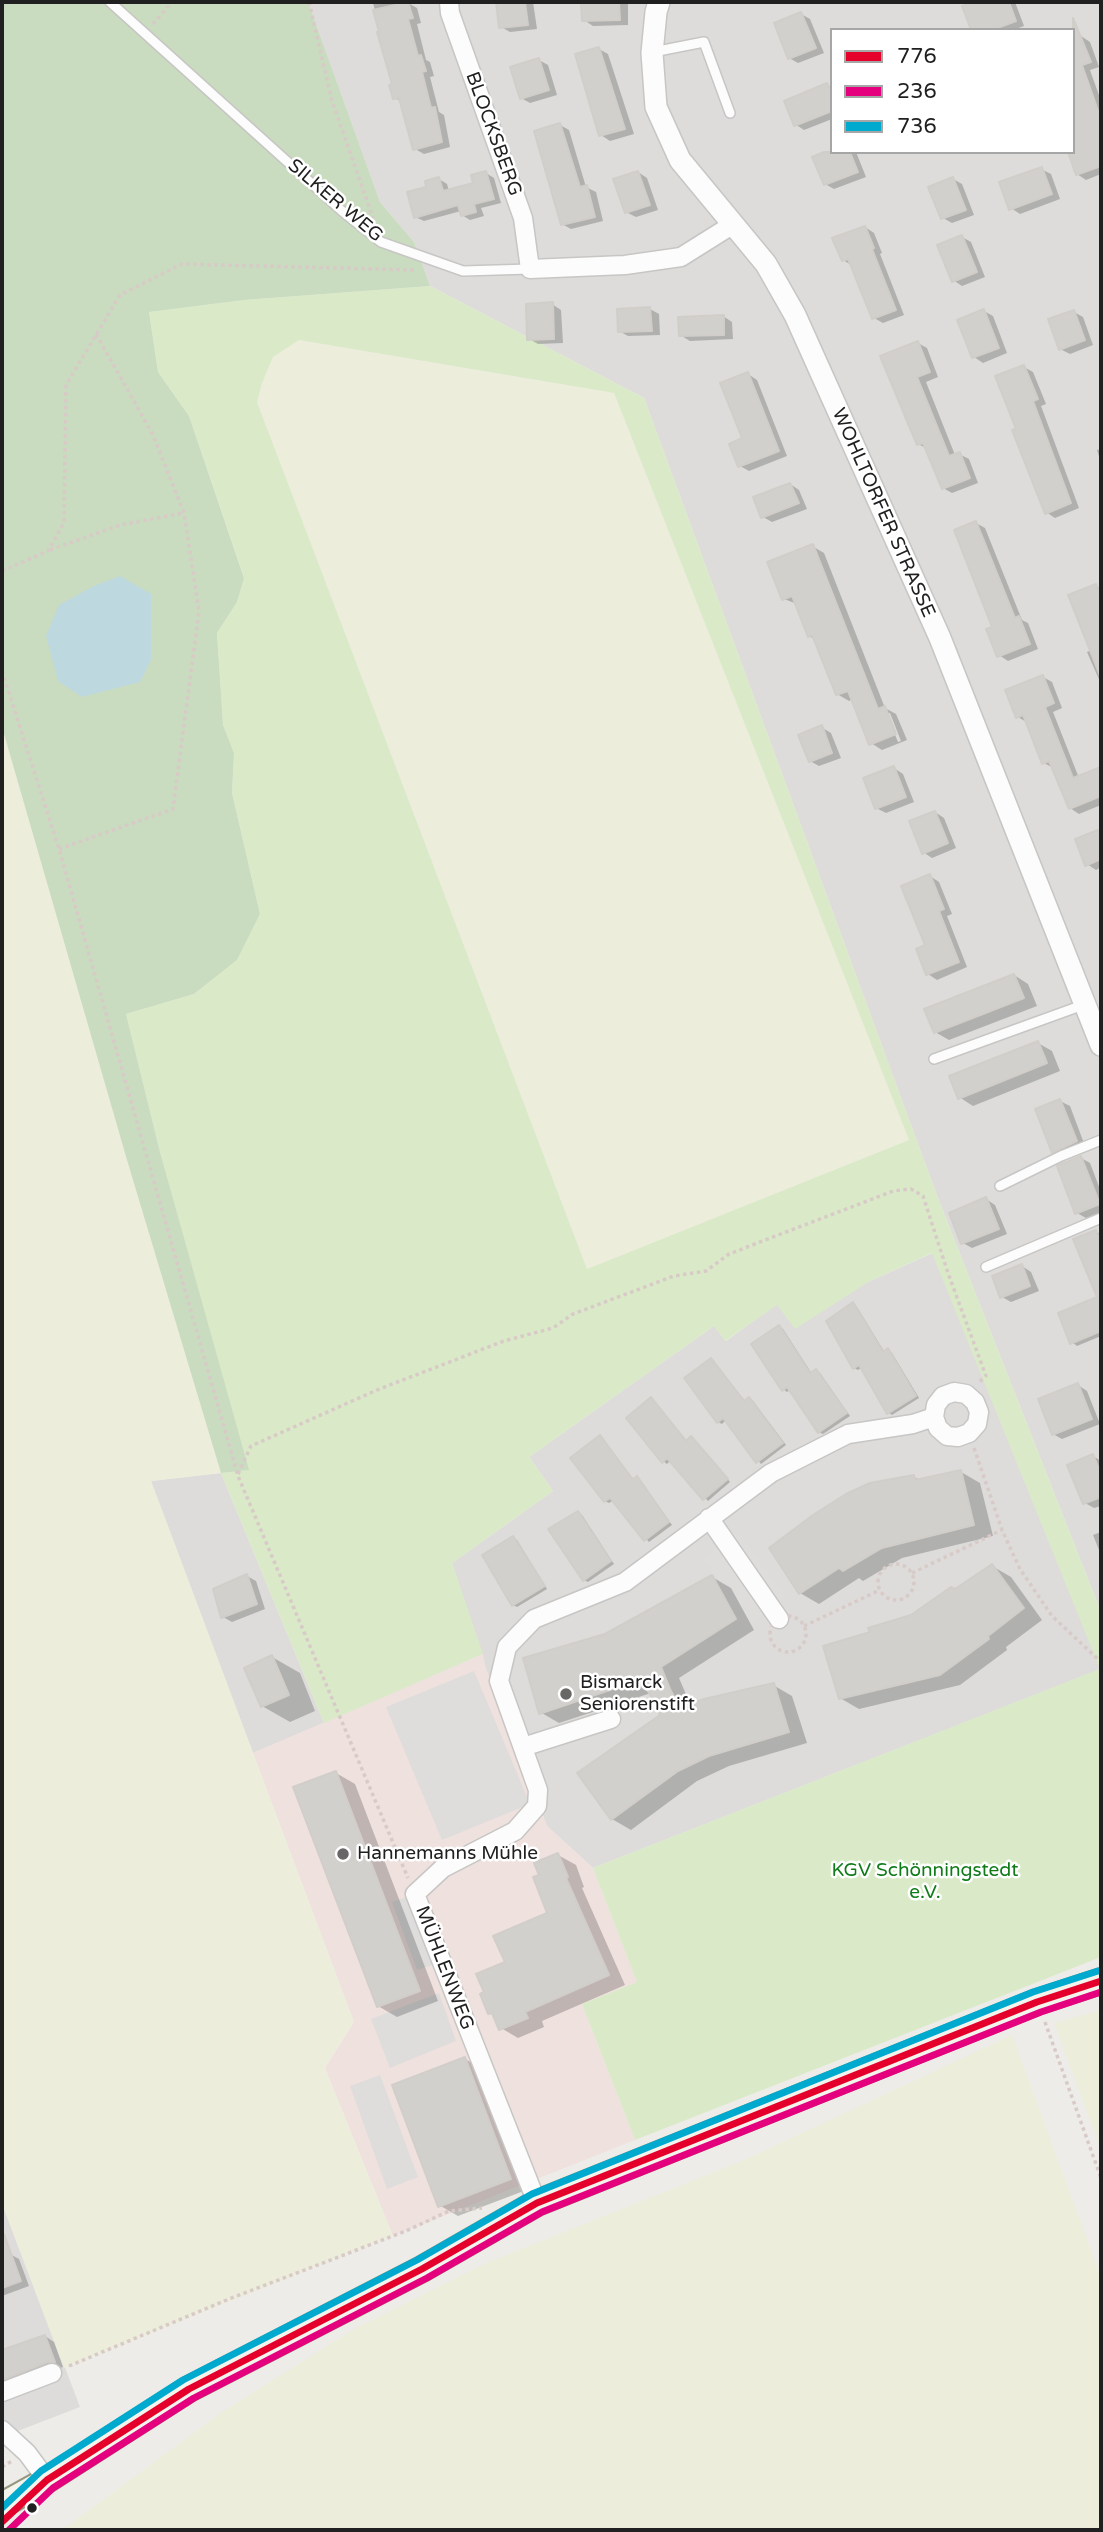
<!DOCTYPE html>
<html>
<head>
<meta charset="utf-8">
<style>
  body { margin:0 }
  #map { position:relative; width:1103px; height:2532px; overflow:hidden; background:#eeece8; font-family:"Varela Round",sans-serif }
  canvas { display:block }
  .frame { position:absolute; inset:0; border:4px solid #202020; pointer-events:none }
  .legend { position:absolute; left:830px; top:28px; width:245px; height:126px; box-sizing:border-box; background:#fff; border:2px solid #a6a6a6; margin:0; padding:9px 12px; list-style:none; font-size:21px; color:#202020 }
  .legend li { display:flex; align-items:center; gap:14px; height:35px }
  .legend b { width:35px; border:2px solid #a6a6a6 }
</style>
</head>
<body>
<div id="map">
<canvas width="1103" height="2532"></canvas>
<div class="frame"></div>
<ul class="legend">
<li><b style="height:9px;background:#e4002b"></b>776</li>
<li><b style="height:9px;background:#e5007d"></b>236</li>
<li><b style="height:9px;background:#00a9ce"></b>736</li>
</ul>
</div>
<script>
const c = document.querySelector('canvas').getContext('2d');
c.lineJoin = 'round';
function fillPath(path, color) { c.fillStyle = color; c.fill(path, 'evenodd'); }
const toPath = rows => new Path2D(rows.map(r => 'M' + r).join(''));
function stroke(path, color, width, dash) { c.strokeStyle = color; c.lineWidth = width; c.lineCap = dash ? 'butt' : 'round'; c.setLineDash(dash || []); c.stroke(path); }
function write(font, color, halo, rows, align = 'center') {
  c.font = font + ' "Varela Round",sans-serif'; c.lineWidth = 5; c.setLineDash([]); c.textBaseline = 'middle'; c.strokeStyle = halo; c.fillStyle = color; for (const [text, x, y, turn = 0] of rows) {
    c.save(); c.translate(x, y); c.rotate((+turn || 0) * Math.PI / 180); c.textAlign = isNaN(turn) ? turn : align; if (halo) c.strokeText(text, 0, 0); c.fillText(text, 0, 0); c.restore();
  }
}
fillPath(toPath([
  [308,2,1101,2,1101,1612,936,1193,644,398,430,286,414,242,380,202],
  [832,30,1073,30,1073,152,832,152],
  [933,1253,1101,1669,593,1868,547,1826,486,1669,452,1563,553,1491,529,1457,714,1326,726,1341,777,1304,870,1281],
  [221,1473,324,1723,253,1753,151,1481],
  [2,2201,80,2407,2,2437]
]), '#dddcda');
fillPath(toPath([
  [483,1654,486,1669,547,1826,593,1868,637,1982,582,2004,635,2140,393,2236,325,2068,354,2022,253,1753]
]), '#efe1de');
fillPath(toPath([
  [299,340,614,393,909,1140,587,1269,257,402,262,383,273,357],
  [2,727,127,1160,221,1473,151,1481,354,2022,325,2068,393,2236,64,2368,2,2204],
  [1101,2010,1101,2150,1054,2023],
  [1012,2035,1101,2277,1101,2530,62,2530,222,2412,354,2329,484,2264,742,2161]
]), '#ededdc');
fillPath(toPath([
  [430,286,644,398,936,1193,1101,1612,1101,1957,635,2140,582,2004,637,1982,593,1868,1100,1669,932,1253,870,1281,795,1329,777,1305,725,1341,714,1326,529,1457,553,1491,452,1563,483,1654,324,1723,221,1473,248,1470,160,1152,126,1014,194,994,237,960,260,914,232,793,234,753,223,725,217,633,237,602,244,577,189,416,158,372,149,312,244,300],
  [299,340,614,393,909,1140,587,1269,257,402,262,383,273,357]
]), '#daeac8');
fillPath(toPath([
  [2,2,308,2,380,202,414,242,430,286,244,300,149,312,158,372,189,416,244,578,237,602,217,633,223,725,234,753,232,793,260,914,237,960,194,994,126,1014,160,1152,249,1470,221,1473,127,1160,2,727]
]), '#c9dcbf');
fillPath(toPath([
  [738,1532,786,1598,751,1625,702,1558],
  [474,1671,530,1804,442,1840,386,1707],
  [415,1894,441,1962,417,1970,392,1902],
  [439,1993,456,2041,390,2068,371,2019],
  [380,2075,418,2177,387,2189,350,2086]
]), '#dedddc');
fillPath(toPath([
  [120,576,151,594,151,660,140,682,82,697,58,681,46,636,59,605,94,586]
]), '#bed8e0');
fillPath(toPath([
  [368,2,403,2,404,4,408,3,417,8,421,23,417,24,426,60,430,62,434,76,430,77,439,112,444,115,450,147,424,154,415,149,402,102,395,98,394,85,373,3],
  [497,2,533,2,537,29,510,32,501,27],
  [583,2,628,2,628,25,593,26,584,20],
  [980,2,1015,2,1024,26,1013,30,973,30,964,7],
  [801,14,810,19,824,53,798,63,789,58],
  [1081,36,1090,42,1099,67,1090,70,1101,101,1101,174,1086,180,1077,174,1073,152,1073,39],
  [599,49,608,54,634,134,610,141,601,135],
  [539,60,548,65,557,95,530,103,521,98],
  [827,85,832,88,832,119,804,130,795,124],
  [560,125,569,130,586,187,596,192,603,221,571,229,562,224],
  [832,151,856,152,866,177,834,189,825,184,814,158],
  [1041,169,1051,174,1060,199,1020,214,1011,208],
  [638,172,647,178,658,210,636,217,626,212],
  [486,173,494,178,501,203,481,208,484,216,470,220,462,215,461,211,424,221,415,217,429,188,439,179,447,184,449,191,475,184],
  [953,179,962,184,974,215,952,223,943,218],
  [865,227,874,233,882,253,880,254,904,315,883,323,874,318,853,266,843,260],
  [962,237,971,242,985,277,962,286,953,280],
  [552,304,561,310,563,343,538,344,529,339],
  [650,309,659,314,660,335,628,336,619,331],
  [984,311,993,316,1007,353,983,363,974,357],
  [1074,312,1083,317,1093,345,1070,354,1060,349],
  [723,316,732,322,733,339,690,341,680,335],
  [918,343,927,348,938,377,926,382,955,455,959,454,969,459,978,483,952,493,943,488,928,449,918,444,882,357],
  [1024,367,1033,372,1046,404,1041,406,1079,508,1055,518,1046,512,1018,430],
  [748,374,757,380,787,456,749,471,740,466,744,439],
  [1101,449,1101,463,1097,450],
  [790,484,799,490,807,509,772,522,763,517],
  [976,523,985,528,1022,620,1028,623,1038,649,1008,661,999,655],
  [812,546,824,553,885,708,896,714,907,740,882,750,871,743,853,699,849,701,837,694,816,640,809,636,797,604,784,599],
  [886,713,890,713,901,741,898,742],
  [1096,586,1101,589,1101,684,1087,652,1092,650],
  [1043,677,1052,682,1062,708,1053,712,1079,778,1101,769,1101,805,1079,814,1070,808,1053,768,1044,763,1028,723,1018,717],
  [821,727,831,733,841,758,819,766,810,761],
  [894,768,903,774,914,802,886,813,876,808],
  [935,812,944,818,956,848,932,858,923,852],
  [1097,832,1101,834,1101,867,1096,870,1087,864],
  [930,876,939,882,952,914,947,916,967,967,937,980,928,974],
  [1014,975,1028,984,1037,1006,949,1040,935,1032],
  [1038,1043,1052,1051,1060,1071,973,1106,959,1097],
  [1060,1101,1070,1106,1085,1146,1062,1157,1053,1152],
  [1081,1158,1090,1163,1101,1192,1101,1212,1086,1218,1077,1213],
  [986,1199,995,1205,1007,1234,972,1248,963,1243],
  [1096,1231,1101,1235,1101,1336,1077,1346,1072,1342,1099,1298],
  [1022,1266,1031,1272,1039,1291,1011,1302,1002,1297],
  [853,1305,857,1307,885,1353,888,1350,892,1353,919,1398,892,1415,888,1412,862,1367,858,1370,854,1368,828,1321],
  [779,1327,783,1329,812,1374,816,1371,820,1373,850,1416,823,1434,819,1432,791,1389,787,1392,783,1389],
  [711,1360,746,1402,749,1399,753,1401,786,1445,761,1464,726,1420,722,1424,718,1422],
  [1078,1385,1087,1391,1100,1424,1062,1439,1053,1434],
  [651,1399,688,1442,691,1438,695,1440,730,1482,708,1501,671,1460,667,1464,663,1461],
  [600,1437,635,1481,637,1479,641,1481,672,1525,649,1542,614,1500,609,1503,605,1501],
  [1093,1456,1101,1461,1101,1506,1094,1508,1085,1503],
  [961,1472,980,1483,993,1536,902,1558,863,1581,859,1578,819,1604,800,1593,913,1477,921,1480],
  [578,1513,582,1515,614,1564,588,1582,584,1580],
  [1101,1532,1101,1555,1093,1535],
  [513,1538,517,1540,547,1589,517,1607,513,1605],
  [992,1566,1011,1577,1042,1620,1006,1647,1007,1650,960,1685,859,1709,840,1698,872,1633,912,1616,955,1591],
  [247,1576,256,1581,265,1609,232,1622,223,1617],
  [712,1577,731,1588,754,1630,679,1678,691,1706,773,1685,792,1696,807,1743,729,1766,697,1781,631,1830,612,1819,662,1716,651,1693,559,1723,540,1712,605,1636],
  [272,1657,300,1673,315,1711,290,1722,262,1706],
  [336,1773,355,1784,438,2001,397,2017,378,2006],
  [558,1855,576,1865,584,1887,582,1888,625,1985,542,2021,544,2027,518,2038,501,2028,496,2016,489,2013,486,1993,507,1963,549,1914,541,1876],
  [465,2059,484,2070,529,2189,458,2216,439,2205],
  [10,2254,19,2259,29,2286,2,2296,2,2257],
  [45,2336,54,2342,63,2367,7,2386,2,2392,2,2353]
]), '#0003');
const building = toPath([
  [408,2,413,18,408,19,418,56,421,55,426,71,422,72,431,108,435,107,442,142,413,150,399,98,393,99,389,85,392,84,377,32,379,32,373,10,408,2],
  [496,2,525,2,528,25,499,28,496,2],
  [581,2,619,2,620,20,582,21,581,2],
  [975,2,1009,2,1016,21,992,30,971,30,962,6,975,2],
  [801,12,816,48,788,59,774,23,801,12],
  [1073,18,1091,62,1082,65,1101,119,1101,166,1076,175,1068,152,1073,152,1073,18],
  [599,47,625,129,599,136,575,54,599,47],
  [539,58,549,90,520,99,510,67,539,58],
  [827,83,832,94,832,111,794,126,784,101,827,83],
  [560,123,580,187,587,185,595,217,561,225,534,131,560,123],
  [824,152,850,152,858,172,824,185,812,157,824,152],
  [1042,167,1052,194,1009,210,999,182,1042,167],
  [486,171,494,199,474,204,476,212,461,216,458,205,414,218,407,192,426,187,425,181,439,177,443,191,473,183,471,175,486,171],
  [638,171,650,205,625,213,613,179,638,171],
  [953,177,966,210,941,219,928,187,953,177],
  [865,226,874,248,872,249,896,310,872,319,848,259,842,261,832,238,865,226],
  [962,235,977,272,952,282,937,245,962,235],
  [553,302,554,339,527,340,526,304,553,302],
  [650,307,652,331,618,332,617,309,650,307],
  [984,309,999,348,972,358,957,320,984,309],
  [1074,310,1085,340,1059,350,1048,319,1074,310],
  [724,315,724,335,679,336,678,317,724,315],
  [918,341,930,372,917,377,949,456,960,452,970,478,942,489,923,443,917,445,880,356,918,341],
  [1024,365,1038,399,1033,401,1071,503,1045,514,1012,430,1016,429,995,376,1024,365],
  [748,372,779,451,738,467,729,444,742,438,720,383,748,372],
  [790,483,799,503,761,518,753,497,790,483],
  [976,521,1015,618,1019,616,1030,644,997,657,986,629,992,627,954,530,976,521],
  [813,544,878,709,885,706,896,734,869,745,848,691,836,695,812,635,808,637,792,596,782,600,767,562,813,544],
  [1096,584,1101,597,1100,676,1068,595,1096,584],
  [1043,675,1054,703,1045,707,1073,778,1101,767,1101,796,1069,809,1049,761,1042,764,1023,715,1016,718,1005,690,1043,675],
  [822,725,832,753,809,762,798,735,822,725],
  [894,766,906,797,875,809,863,778,894,766],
  [935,811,948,843,922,854,909,821,935,811],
  [1098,830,1101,839,1101,859,1085,866,1075,839,1098,830],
  [930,874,944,909,939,911,959,962,926,975,916,949,925,945,901,886,930,874],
  [1014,974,1024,998,934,1033,924,1009,1014,974],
  [1038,1041,1047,1063,958,1099,949,1076,1038,1041],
  [1060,1099,1077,1141,1052,1153,1035,1109,1060,1099],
  [1081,1156,1100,1204,1075,1214,1057,1166,1081,1156],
  [986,1197,999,1229,961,1244,949,1213,986,1197],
  [1096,1230,1101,1243,1101,1331,1070,1344,1058,1313,1097,1297,1073,1239,1096,1230],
  [1022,1264,1030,1286,1000,1298,992,1276,1022,1264],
  [853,1302,883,1352,888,1348,916,1396,887,1414,859,1365,853,1369,826,1321,853,1302],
  [779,1325,810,1373,816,1369,847,1413,818,1433,787,1387,782,1391,751,1344,779,1325],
  [711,1358,744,1401,749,1397,783,1443,756,1463,723,1418,717,1423,684,1378,711,1358],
  [1078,1383,1092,1419,1052,1435,1038,1399,1078,1383],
  [651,1397,686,1441,691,1436,728,1479,703,1500,667,1458,662,1463,626,1418,651,1397],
  [600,1435,633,1480,637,1476,669,1522,644,1541,610,1498,604,1502,570,1458,600,1435],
  [1093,1454,1101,1474,1101,1497,1083,1504,1067,1465,1093,1454],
  [961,1470,974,1525,882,1548,843,1571,839,1568,799,1594,769,1548,813,1515,846,1494,870,1483,914,1475,915,1480,961,1470],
  [578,1511,611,1561,583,1581,548,1529,578,1511],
  [513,1536,545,1586,512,1606,482,1555,513,1536],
  [992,1564,1024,1608,988,1636,989,1639,940,1675,839,1699,823,1646,870,1632,868,1628,911,1615,951,1587,955,1589,992,1564],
  [247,1574,257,1604,221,1618,213,1589,247,1574],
  [712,1575,736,1619,661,1667,670,1689,680,1708,704,1699,774,1683,789,1732,709,1756,678,1771,611,1820,577,1773,660,1715,642,1679,539,1714,523,1658,605,1634,712,1575],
  [272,1655,289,1695,261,1707,244,1668,272,1655],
  [336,1771,420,1991,377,2007,293,1787,336,1771],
  [558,1853,568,1877,566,1878,609,1975,525,2012,528,2018,499,2030,492,2013,488,2014,480,1994,484,1992,476,1974,505,1962,493,1936,547,1913,533,1877,539,1875,534,1863,558,1853],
  [465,2057,511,2179,438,2207,392,2085,465,2057],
  [2,2234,4,2234,21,2281,2,2288,2,2234],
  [45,2335,55,2362,48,2362,2,2380,2,2350,45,2335]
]);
fillPath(building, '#d2d0cd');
stroke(building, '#d1ceca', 2);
const service = toPath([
  [110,2,342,211,381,242,463,271,530,269],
  [653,52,704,42,730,113],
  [934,1059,1083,1005],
  [1000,1186,1061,1156,1101,1140],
  [986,1267,1101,1218]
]);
const minor = toPath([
  [449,2,450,13,523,218,530,269,625,265,681,257,732,225],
  [709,1518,779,1619],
  [523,1747,611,1719],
  [537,2203,415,1894,443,1868,515,1831,537,1806,538,1790,499,1681,507,1647,534,1619,625,1582,771,1473,848,1434,913,1424,934,1417,938,1428,947,1436,958,1437,969,1433,977,1424,979,1412,975,1402,966,1394,954,1392,943,1396,936,1405,934,1417],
  [2,2392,52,2373],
  [2,2430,27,2453,47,2480]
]);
const tertiary = toPath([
  [659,2,656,12,652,53,656,107,680,160,766,264,795,315,940,638,1101,1045]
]);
const secondary = toPath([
  [2,2505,47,2480,189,2389,422,2269,537,2203,1037,2002,1101,1981]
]);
stroke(service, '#c7c6c4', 12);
stroke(minor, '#c7c6c4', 21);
stroke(tertiary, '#c7c6c4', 24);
stroke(secondary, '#959781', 28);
stroke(toPath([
  [309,2,332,101,373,218],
  [153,24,172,2],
  [50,550,120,525,184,513],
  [2,571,48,551,64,523,66,385,120,295,182,264,415,270],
  [2,671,59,849,238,1476,408,1878],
  [59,849,173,809,199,611,184,513,153,435,96,334],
  [974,1448,1002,1530,1020,1569,1052,1616,1101,1662],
  [238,1474,251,1446,377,1390,504,1341,553,1328,573,1314,674,1276,706,1271,729,1254,893,1191,911,1189,923,1196,948,1273,986,1376,978,1383],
  '878 1582a18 18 0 1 1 36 0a18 18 0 1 1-36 0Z',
  [912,1573,1002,1530],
  '770 1634a18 18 0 1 1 36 0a18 18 0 1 1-36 0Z',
  [804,1626,880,1590],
  [1045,2022,1101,2178],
  [69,2366,229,2299,406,2231,449,2211,482,2208],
  [2,2467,12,2461]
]), '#d7cac7', 3.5, [3.5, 3.5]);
stroke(service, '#fcfcfc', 9);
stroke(minor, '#fcfcfc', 18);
stroke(tertiary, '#fcfcfc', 21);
stroke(secondary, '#f3f4eb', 24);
stroke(toPath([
  [2,2522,47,2480,189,2389,422,2269,537,2203,1037,2002,1101,1981]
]), '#e4002b', 7);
stroke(toPath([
  [9,2530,53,2488,194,2398,427,2278,542,2212,1041,2012,1101,1992]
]), '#e5007d', 7);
stroke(toPath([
  [2,2508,41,2471,183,2380,417,2260,532,2194,1033,1992,1098,1971]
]), '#00a9ce', 7);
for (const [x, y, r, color] of [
  [566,1694,7,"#686766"],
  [343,1854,7,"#686766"],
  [32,2508,6,"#202020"]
]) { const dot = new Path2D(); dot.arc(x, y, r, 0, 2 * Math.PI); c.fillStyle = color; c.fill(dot); stroke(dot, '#fff', 2.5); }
write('19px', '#202020', '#fff', [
  ["BLOCKSBERG",493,134,70],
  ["SILKER WEG",335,201,40],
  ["WOHLTORFER STRASSE",883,513,66],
  ["MÜHLENWEG",444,1968,69]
]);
write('19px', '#202020', '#fff', [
  ["Bismarck",580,1683],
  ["Seniorenstift",580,1705],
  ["Hannemanns Mühle",357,1854]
], 'left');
write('19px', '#107b19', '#fff', [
  ["KGV Schönningstedt",925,1871],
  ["e.V.",925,1893]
]);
</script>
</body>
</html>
